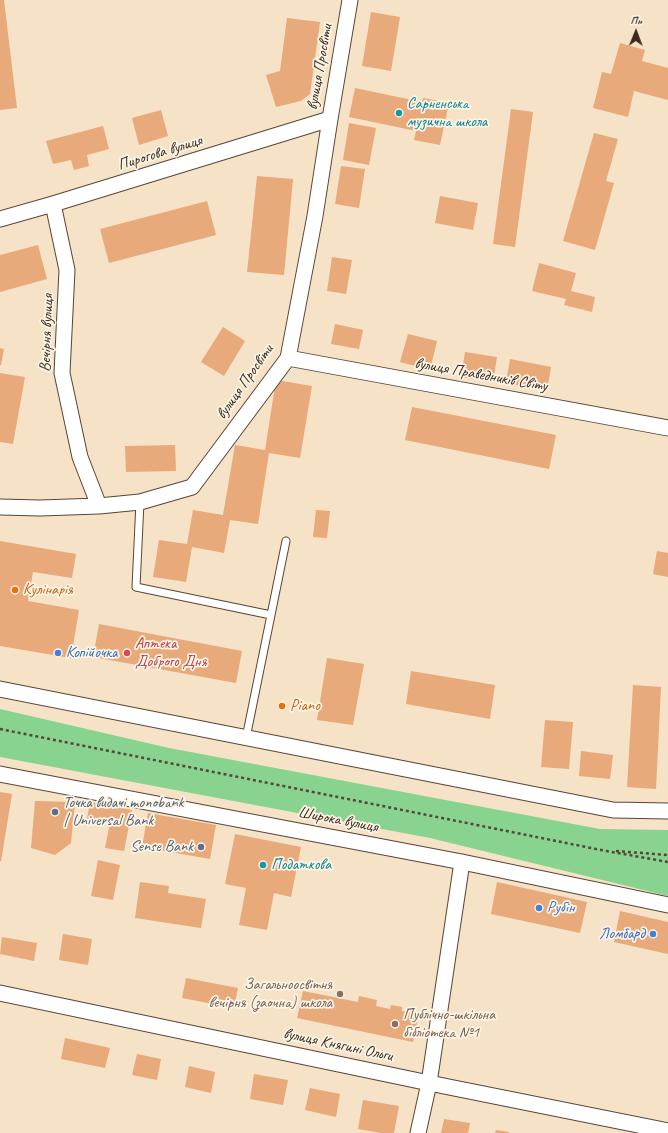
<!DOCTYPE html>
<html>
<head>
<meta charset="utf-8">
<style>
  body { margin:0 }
  #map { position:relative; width:668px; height:1133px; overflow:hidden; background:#f6e2c6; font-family:Caveat,sans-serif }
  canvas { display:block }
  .north { position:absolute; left:616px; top:12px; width:40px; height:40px; -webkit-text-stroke:3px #fcf5e5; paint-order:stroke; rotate:1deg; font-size:11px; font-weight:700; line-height:16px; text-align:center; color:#3b2a1e }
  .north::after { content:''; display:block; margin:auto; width:14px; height:18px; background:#3b2a1e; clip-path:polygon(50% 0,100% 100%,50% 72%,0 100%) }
</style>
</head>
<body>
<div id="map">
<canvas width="668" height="1133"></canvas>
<div class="north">Пн</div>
</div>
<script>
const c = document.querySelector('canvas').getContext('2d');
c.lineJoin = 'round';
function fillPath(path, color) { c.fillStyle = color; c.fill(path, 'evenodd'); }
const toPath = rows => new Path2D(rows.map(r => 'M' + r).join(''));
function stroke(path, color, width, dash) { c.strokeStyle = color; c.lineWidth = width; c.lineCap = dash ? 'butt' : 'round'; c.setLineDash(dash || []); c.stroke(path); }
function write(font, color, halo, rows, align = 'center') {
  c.font = font + ' Caveat,sans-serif'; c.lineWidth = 3.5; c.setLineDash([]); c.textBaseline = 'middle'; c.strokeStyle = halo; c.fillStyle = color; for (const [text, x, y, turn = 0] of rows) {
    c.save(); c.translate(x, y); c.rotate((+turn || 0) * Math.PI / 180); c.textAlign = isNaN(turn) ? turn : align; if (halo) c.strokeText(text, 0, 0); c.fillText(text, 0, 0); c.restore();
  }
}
fillPath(toPath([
  [0,709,169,748,600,829,668,830,668,896,430,838,0,757]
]), '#88d38f');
fillPath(toPath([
  [0,0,4,0,17,108,0,110],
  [371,12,400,17,391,71,362,66],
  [287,18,320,22,310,94,301,101,276,107,266,75,280,71],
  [620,43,645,50,642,61,668,68,668,100,634,91,628,117,593,108,602,72,611,74],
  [355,88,422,102,423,98,449,103,440,145,414,140,416,131,349,117],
  [511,109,533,112,515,247,493,244],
  [161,110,168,136,139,145,132,118],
  [349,123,376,128,369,165,343,160],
  [103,126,109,149,87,155,89,166,74,170,71,160,53,164,46,141],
  [594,133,618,139,606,181,614,183,595,250,563,241],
  [341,166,365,169,359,208,335,204],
  [257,176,293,179,284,275,247,272],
  [440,196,478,203,473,230,435,223],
  [207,201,216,235,109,263,100,229],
  [38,245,47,279,0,292,0,255],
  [332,257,352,260,346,294,327,291],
  [539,263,576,273,571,291,595,297,592,312,564,305,566,299,532,291],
  [335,324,363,330,359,349,331,344],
  [223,327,245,341,224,376,201,362],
  [408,334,437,341,430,370,400,362],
  [0,348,4,349,1,365,0,365],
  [465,352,497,357,493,382,461,377],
  [510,359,551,367,547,391,506,383],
  [0,373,25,377,13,444,0,442],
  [276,380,312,386,300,458,269,453,258,524,230,520,224,553,192,547,186,582,153,577,159,540,187,544,193,510,223,515,235,445,265,450],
  [412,407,556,435,549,469,405,440],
  [175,445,176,471,126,472,125,446],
  [316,510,330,511,327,538,313,537],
  [0,541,76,554,72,578,33,572,28,601,79,610,71,658,0,646],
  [657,551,668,553,668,577,653,574],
  [99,624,242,651,236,683,93,657],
  [327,658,364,664,353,725,317,720],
  [411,671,495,685,490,719,406,704],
  [633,685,661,687,656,789,627,787],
  [545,720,573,722,569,769,541,767],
  [581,751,613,755,610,779,579,776],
  [0,792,12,794,1,861,0,861],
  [35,801,75,802,71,843,55,855,31,848],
  [90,802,132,810,124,851,105,848,110,823,87,819],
  [148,813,216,825,210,859,142,847],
  [235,834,301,847,291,897,274,893,267,930,239,925,246,888,225,884],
  [98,860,120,865,113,900,91,896],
  [140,882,169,886,168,893,206,899,201,928,135,918],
  [497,882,587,902,580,933,491,914],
  [620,911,668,922,668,954,614,942],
  [63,934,92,939,88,965,59,960],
  [2,937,37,943,34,961,0,954],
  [186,978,238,988,234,1008,182,998],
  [303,991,358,1002,359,996,377,1000,376,1006,390,1009,391,1005,402,1007,402,1011,419,1014,413,1042,297,1018],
  [65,1038,110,1048,105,1068,61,1059],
  [137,1054,161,1059,157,1080,132,1075],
  [189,1066,215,1072,211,1093,185,1087],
  [254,1074,288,1080,283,1105,250,1099],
  [310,1088,340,1094,336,1117,305,1110],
  [363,1100,399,1106,394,1133,381,1133,358,1129],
  [444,1119,470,1123,468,1133,441,1133],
  [496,1130,509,1132,509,1133,495,1133]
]), '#e8a97b');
const service = toPath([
  [140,502,136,587,271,615,246,738],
  [271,615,286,541]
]);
const minor = toPath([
  [53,204,67,270,62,373,80,457,99,506],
  [0,219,53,204,330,119],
  [288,358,668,428],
  [0,507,40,508,99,506,140,502,192,487,288,358,315,216,330,119,350,0],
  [0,689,613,810,668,811],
  [0,774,462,862,668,905],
  [0,993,429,1083,668,1131],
  [418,1133,429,1083,462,862]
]);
stroke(service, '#574637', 9);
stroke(minor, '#574637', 17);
stroke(toPath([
  [0,729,601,850,668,862],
  [616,851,668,855]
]), '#574637', 2.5, [3, 3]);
stroke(service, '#fff', 7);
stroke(minor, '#fff', 15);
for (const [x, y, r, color] of [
  [399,113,4,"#0f9aa8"],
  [15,590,4,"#e8710a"],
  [58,653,4,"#3f7fe0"],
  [127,653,4,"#e0444e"],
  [282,706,4,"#e8710a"],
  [55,812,4,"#5c6f8a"],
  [201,847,4,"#5c6f8a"],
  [263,865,4,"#0f9aa8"],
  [539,908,4,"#3f7fe0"],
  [653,934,4,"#3f7fe0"],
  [340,994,4,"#8d6e63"],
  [395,1024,4,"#8d6e63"]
]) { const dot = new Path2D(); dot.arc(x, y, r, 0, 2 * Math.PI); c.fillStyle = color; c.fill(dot); stroke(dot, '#fcf5e5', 1.5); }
write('16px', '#3b2a1e', '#fcf5e5', [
  ["вулиця Просвіти",320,67,-80],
  ["Пирогова вулиця",160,153,-17],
  ["Вечірня вулиця",47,333,-88],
  ["вулиця Праведників Світу",481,375,10],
  ["вулиця Просвіти",245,382,-55],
  ["Широка вулиця",338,820,11],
  ["вулиця Княгині Ольги",338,1045,12]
]);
write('16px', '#0d838f', '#fcf5e5', [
  ["Сарненська",407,104],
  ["музична школа",407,122],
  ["Податкова",271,865]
], 'left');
write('16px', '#c56008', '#fcf5e5', [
  ["Кулінарія",23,590],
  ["Piano",290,706]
], 'left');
write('16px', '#be3a42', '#fcf5e5', [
  ["Аптека",135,644],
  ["Доброго Дня",135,662]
], 'left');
write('16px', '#366cbe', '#fcf5e5', [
  ["Копійочка",66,653],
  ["Рубін",547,908],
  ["Ломбард",645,934,"right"]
], 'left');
write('16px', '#4e5e75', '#fcf5e5', [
  ["Точка видачі monobank",63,803],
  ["| Universal Bank",63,821],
  ["Sense Bank",193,847,"right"]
], 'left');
write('16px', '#785e54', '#fcf5e5', [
  ["Загальноосвітня",332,985],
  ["вечірня (заочна) школа",332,1003],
  ["Публічно-шкільна",403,1015,"left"],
  ["бібліотека №1",403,1033,"left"]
], 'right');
</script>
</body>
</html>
